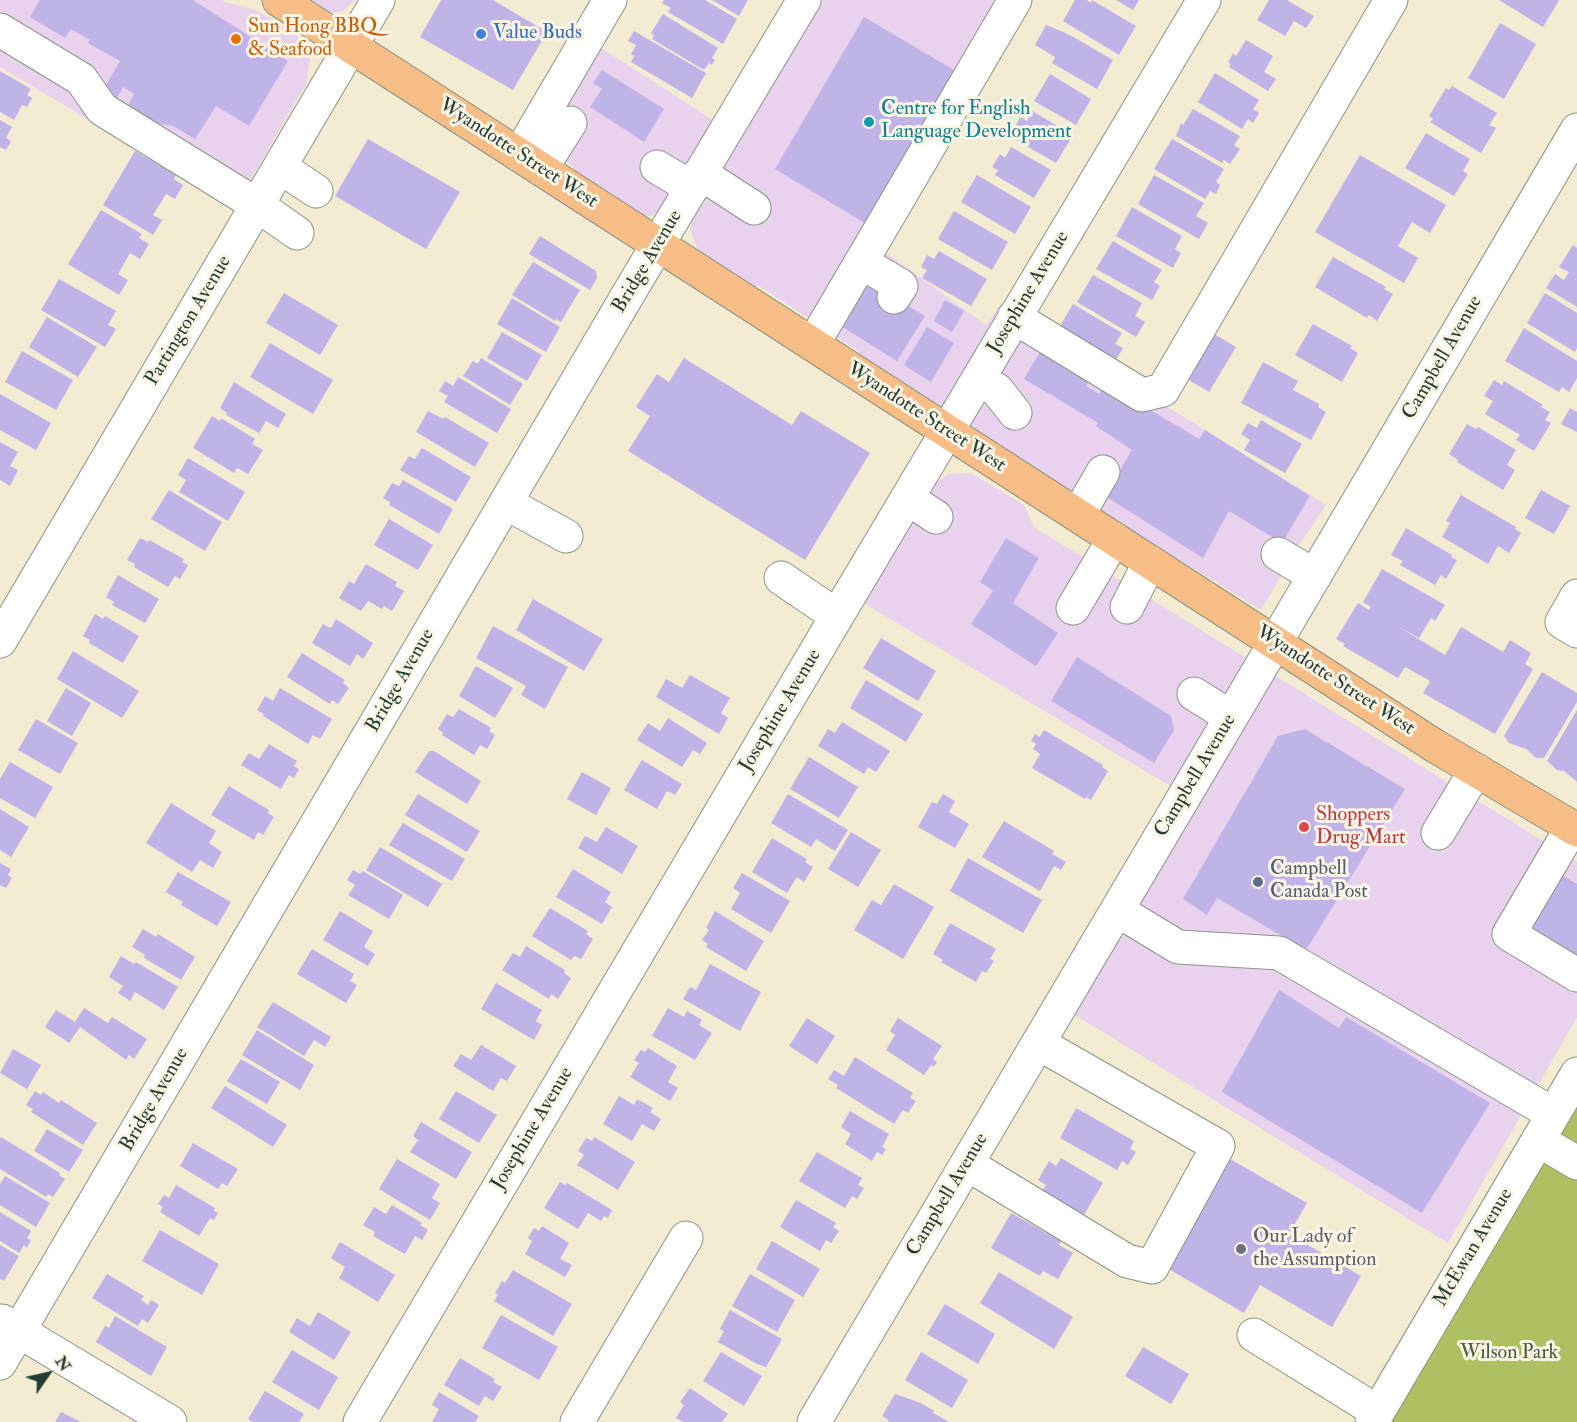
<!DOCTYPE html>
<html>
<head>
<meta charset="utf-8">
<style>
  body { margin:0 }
  #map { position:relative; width:1577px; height:1422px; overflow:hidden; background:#f4ebd3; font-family:"IM FELL Double Pica",serif }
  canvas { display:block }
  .north { position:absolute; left:18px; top:1344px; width:60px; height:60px; -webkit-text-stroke:4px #fcf5e5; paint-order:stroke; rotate:56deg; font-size:16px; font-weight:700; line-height:24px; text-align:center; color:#1f3d34 }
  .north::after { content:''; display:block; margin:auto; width:21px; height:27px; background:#1f3d34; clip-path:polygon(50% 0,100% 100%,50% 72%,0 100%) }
</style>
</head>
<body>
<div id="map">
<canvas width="1577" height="1422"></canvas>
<div class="north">N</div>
</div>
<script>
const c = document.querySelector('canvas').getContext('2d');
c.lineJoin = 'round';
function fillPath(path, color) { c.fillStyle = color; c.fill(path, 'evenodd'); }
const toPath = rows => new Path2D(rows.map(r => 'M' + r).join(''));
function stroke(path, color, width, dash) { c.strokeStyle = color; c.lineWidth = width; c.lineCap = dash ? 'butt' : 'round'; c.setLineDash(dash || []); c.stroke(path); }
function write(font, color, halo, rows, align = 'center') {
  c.font = font + ' "IM FELL Double Pica",serif'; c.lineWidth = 6; c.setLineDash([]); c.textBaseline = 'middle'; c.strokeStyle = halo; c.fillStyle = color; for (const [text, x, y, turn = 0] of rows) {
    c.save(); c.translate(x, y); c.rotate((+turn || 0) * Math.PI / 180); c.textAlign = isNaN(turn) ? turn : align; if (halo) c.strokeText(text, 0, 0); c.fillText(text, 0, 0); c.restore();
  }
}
fillPath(toPath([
  [0,0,222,0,225,2,256,10,295,33,310,60,306,84,235,207,0,67],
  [303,0,355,0,343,11,324,14],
  [816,0,1005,0,867,239,986,325,1001,304,1326,505,1294,553,1261,610,867,368,858,351,759,286,743,288,707,264,697,248,690,229,696,205],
  [584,37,716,122,666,207,651,216,631,215,581,183,573,166,525,135],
  [971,473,1024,505,1034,527,1577,862,1577,1017,1448,1243,1075,1015,1197,802,860,601,932,485,949,474]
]), '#e8d2ee');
fillPath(toPath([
  [1577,1102,1577,1422,1389,1422]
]), '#afc063');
fillPath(toPath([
  [40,0,193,0,288,61,249,126,216,106,195,139,173,126,151,122,127,108,134,94,123,87,116,100,102,92,120,61,88,43,90,40,71,29,65,38,30,17],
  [441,0,493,0,547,32,513,90,420,37],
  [664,0,705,0,737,19,723,44,668,12,671,8,662,3],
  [712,0,748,0,739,16],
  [1075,0,1087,0,1091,3,1092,0,1136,26,1119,55,1063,21],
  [1116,0,1139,0,1133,10],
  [1269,0,1287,0,1314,16,1306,28,1294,21,1285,36,1257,20],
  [1499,0,1559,0,1543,27],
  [663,14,718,48,712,58,715,60,712,65,709,63,704,70,652,39,654,35,651,33],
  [864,17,961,74,873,228,775,169],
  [1500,23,1536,44,1504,99,1468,78],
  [1046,25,1070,35,1113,60,1097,89,1052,63,1055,57,1035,45],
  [634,31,706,73,692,98,631,62,634,56,631,54,636,45,628,41],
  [1246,40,1273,56,1264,72,1276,79,1268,91,1229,67,1231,64,1228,62,1233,53,1236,56],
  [602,70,664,109,644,142,590,107,602,89,593,83],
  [0,71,31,89,27,95,32,98,27,107,22,105,14,120,0,112],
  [1215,73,1259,100,1253,109,1259,113,1253,123,1248,119,1242,129,1198,102],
  [1050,74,1091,99,1076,125,1034,101],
  [1452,86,1497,113,1489,125,1496,128,1481,153,1430,122,1433,119,1429,116,1446,88,1449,90],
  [1193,109,1240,136,1234,145,1240,149,1230,164,1224,160,1222,163,1176,136,1181,123,1183,125],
  [1032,111,1073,135,1056,163,1016,140,1019,135,1013,131,1020,117,1027,121],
  [0,120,12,127,6,138,11,141,6,150,0,147],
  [1426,133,1470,159,1463,171,1468,174,1454,196,1405,168],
  [368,139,460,192,426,249,335,196],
  [1172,139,1224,169,1216,182,1220,185,1216,194,1210,191,1205,199,1154,169],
  [1011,147,1051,170,1034,198,995,175,998,170,992,167,1000,154,1005,158],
  [135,151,176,175,174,179,183,185,175,199,166,194,153,215,162,220,153,235,103,205],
  [1360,155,1446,205,1430,233,1412,222,1398,246,1418,258,1404,283,1315,232],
  [977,175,1031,207,1015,234,961,202],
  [1154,175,1204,203,1196,216,1208,223,1199,239,1138,204],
  [1132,207,1182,236,1175,249,1181,253,1173,268,1116,236],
  [101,210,142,234,139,238,149,244,140,259,130,253,118,274,128,280,119,295,68,264],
  [954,211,1008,242,992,270,938,239],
  [540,236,596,271,597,278,590,290,529,254],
  [1113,241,1162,270,1154,282,1160,286,1152,300,1096,269],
  [1573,245,1577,248,1577,307,1546,288,1555,274,1564,280,1569,272,1559,267],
  [939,251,987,279,971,306,922,278,927,270,921,267,927,255,934,259],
  [1333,257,1386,287,1384,289,1393,294,1377,321,1369,315,1367,318,1315,287],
  [533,262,580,290,561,322,556,319,555,321,512,295],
  [1093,275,1142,303,1135,316,1145,322,1136,337,1077,302],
  [860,277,925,316,897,361,833,321],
  [59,279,116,311,108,325,116,329,105,347,41,310],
  [284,293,338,325,320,355,266,323],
  [1545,293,1577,313,1577,348,1575,352,1527,323],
  [512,298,560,327,546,352,497,324],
  [945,300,964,311,952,332,934,321],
  [1073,304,1122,333,1115,344,1123,348,1116,360,1056,333],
  [47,317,97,347,78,377,29,347],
  [1313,324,1352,346,1350,348,1358,353,1342,382,1295,355],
  [927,327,954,343,931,382,904,365],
  [1524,328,1577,361,1577,378,1569,392,1562,387,1559,392,1505,361],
  [502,332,542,355,527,381,487,358],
  [1214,334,1236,347,1209,392,1187,379],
  [270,343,333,380,313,414,250,377],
  [1044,345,1093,375,1086,386,1099,394,1105,383,1199,439,1205,430,1310,496,1282,543,1229,511,1203,558,1105,496,1132,450,1096,426,1098,423,1024,379],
  [22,351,73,380,56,410,5,382],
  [481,358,523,384,510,405,463,376,473,361,478,364],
  [684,358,792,425,801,411,870,453,805,560,628,451,650,416,636,407,657,374,669,382],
  [1263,362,1298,381,1293,390,1319,404,1318,407,1326,412,1311,440,1241,403],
  [458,377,511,409,497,433,444,402,448,396,439,391,445,381,453,386],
  [1494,380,1502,385,1504,381,1543,405,1541,407,1550,412,1545,420,1551,423,1534,451,1516,440,1520,435,1485,414,1493,401,1484,396],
  [234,382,286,414,278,428,266,421,259,433,226,415,227,413,220,408],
  [0,394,51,423,36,450,0,430],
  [1570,408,1577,412,1577,432,1561,424],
  [428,411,443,419,445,417,489,443,475,467,416,432],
  [212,416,220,421,221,418,255,439,252,444,263,450,248,474,237,468,234,473,193,448],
  [1261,420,1302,444,1285,473,1244,450,1250,440,1241,434,1248,423,1257,428],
  [1467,424,1476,429,1478,427,1516,450,1507,465,1515,470,1503,490,1457,462,1458,460,1449,454],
  [0,442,18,452,10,466,18,470,10,486,0,480],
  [422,448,471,477,456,502,400,470,409,456,415,459],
  [188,458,245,492,228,521,179,492,186,480,178,475],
  [403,480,453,509,439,534,389,505,390,502,383,498,392,483,399,486],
  [169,490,222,522,205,551,151,519],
  [1541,490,1570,506,1554,534,1525,518],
  [1461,495,1516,527,1515,529,1521,533,1509,553,1498,546,1488,564,1442,537,1450,523,1446,521],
  [389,519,433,545,418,570,374,545],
  [1406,528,1452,555,1451,557,1457,560,1446,579,1441,575,1435,585,1400,565,1403,561,1391,555],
  [140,538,148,542,149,540,184,559,182,562,188,565,180,579,175,576,168,587,134,567,135,564,127,560],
  [1006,538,1039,558,1013,603,1058,633,1036,666,971,624,993,591,980,582],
  [366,564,397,582,395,586,404,591,392,611,384,606,382,609,368,601,361,611,339,598,349,581,354,584],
  [1382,569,1445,605,1435,621,1431,618,1419,638,1397,626,1445,655,1461,627,1503,652,1510,640,1531,653,1525,664,1533,669,1495,734,1423,693,1430,681,1405,667,1398,678,1343,646,1345,644,1336,639,1358,603,1369,610,1371,607,1363,602],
  [118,575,159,599,145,623,112,605,114,602,106,597],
  [533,599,603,639,584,671,516,630],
  [95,614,103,619,105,616,139,636,123,663,89,643,90,640,83,636],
  [336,619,373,643,363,659,357,654,350,666,312,643,323,624,331,628],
  [493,626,568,667,545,709,521,695,526,686,476,658],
  [881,638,936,671,918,701,863,668],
  [73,651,139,691,122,718,57,679],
  [302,653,345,680,343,683,349,688,338,704,332,700,330,704,287,677],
  [1077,657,1171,716,1174,730,1154,763,1051,701],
  [476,666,513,688,495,718,459,696],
  [1542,672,1577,693,1577,702,1544,758,1536,758,1526,749,1509,743,1504,736],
  [690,675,730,698,721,713,728,718,719,734,656,697,666,679,682,688],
  [866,680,923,714,906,742,850,708],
  [66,688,91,703,72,736,47,721],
  [280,688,332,719,320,739,313,735,308,744,263,716,264,714,257,710,265,696,273,701],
  [459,709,491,728,489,731,495,735,487,749,480,745,474,755,442,735,443,733,438,729,447,714,453,717],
  [1577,710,1577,782,1564,771,1557,770,1547,761],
  [668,718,707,743,700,754,693,750,682,767,637,740,648,723,660,731],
  [36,719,78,743,60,774,18,750],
  [842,722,890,751,876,772,868,767,864,774,818,746,828,729,835,733],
  [1305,729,1405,789,1306,950,1217,898,1207,915,1183,899,1278,736],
  [1044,730,1103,765,1102,767,1108,771,1091,800,1086,797,1085,799,1032,768,1040,754,1033,749,1036,744,1031,741,1035,734,1040,737],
  [269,744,297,761,294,766,299,769,294,778,289,775,281,789,241,765,249,753,259,759],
  [429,751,434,751,481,781,467,804,415,772],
  [809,757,858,787,839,818,790,789],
  [642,760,682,784,675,795,667,791,657,809,624,790],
  [10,762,53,787,35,818,0,798,0,779],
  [582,772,611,788,596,815,567,799],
  [229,786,269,810,268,813,274,817,263,835,258,832,254,840,211,815],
  [418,794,480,831,467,852,405,815],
  [788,794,848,830,835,851,816,839,811,847,771,823],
  [943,794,955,801,949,812,969,824,955,848,918,827,932,802,937,804],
  [171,803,216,831,209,843,222,852,213,868,200,860,192,872,146,843],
  [0,809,29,827,11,857,0,850],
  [1004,821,1054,851,1052,854,1066,862,1061,870,1054,866,1040,891,982,857],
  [403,823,465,859,452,881,389,845],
  [606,827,638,846,622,874,578,848,585,836,597,842],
  [851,832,881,850,858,887,828,869],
  [772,838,807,859,805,862,813,867,804,882,797,877,787,893,752,872],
  [380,847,442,884,428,907,366,870],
  [968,858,1042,900,1023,933,950,891],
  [0,863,11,869,8,875,12,878,6,888,0,885],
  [573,869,611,892,605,902,612,907,602,924,556,897],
  [353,870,360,874,363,871,403,895,389,919,348,895,355,885,347,880],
  [178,872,231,902,217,926,181,905,183,902,166,892],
  [1556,872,1577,884,1577,964,1522,932],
  [742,873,790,901,771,933,731,909,740,893,733,888],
  [894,884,934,907,903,959,854,930,872,900,881,905],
  [550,908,588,931,586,934,593,939,581,959,574,956,571,960,532,936],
  [340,911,373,931,364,947,375,954,368,966,323,940],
  [715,911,764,941,746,971,706,947,708,944,702,940,709,930,706,928],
  [950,923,996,949,990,959,994,961,986,973,982,971,976,982,941,962,943,960,933,954],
  [143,929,156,937,158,934,195,957,181,980,144,958,145,955,132,947],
  [526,946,565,970,564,973,571,978,558,999,551,994,549,999,502,970,513,953,520,957],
  [312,949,354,974,350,981,357,985,346,1003,297,974],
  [121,956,134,964,136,962,178,987,164,1010,135,992,130,1001,118,993,123,986,109,977],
  [710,964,761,992,740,1031,683,999,690,987,696,990],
  [496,983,542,1010,536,1021,542,1025,534,1040,481,1009],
  [1279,990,1339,1028,1346,1017,1490,1103,1422,1213,1222,1092],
  [273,1002,331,1037,325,1047,314,1040,304,1056,257,1027],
  [84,1008,108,1023,112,1017,147,1039,134,1059,129,1055,126,1060,80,1027,69,1043,45,1027,56,1010,75,1022],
  [668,1008,684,1017,687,1011,702,1020,699,1025,712,1033,695,1060,652,1036],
  [807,1018,835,1036,817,1064,789,1046],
  [898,1018,942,1046,933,1059,937,1062,934,1067,931,1065,924,1075,886,1050,895,1035,890,1031],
  [257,1030,314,1065,300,1090,242,1055],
  [481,1045,516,1066,507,1081,501,1078,493,1091,453,1066,461,1054,471,1060],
  [648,1048,677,1066,668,1082,678,1088,670,1101,630,1077,639,1063,634,1060,641,1050,645,1052],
  [13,1049,41,1065,27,1089,0,1073],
  [855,1057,913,1093,910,1098,916,1101,908,1113,903,1110,894,1124,836,1088,838,1085,828,1079,834,1070,844,1076],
  [241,1059,280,1082,267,1104,227,1081],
  [225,1086,287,1125,273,1147,211,1108],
  [35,1091,41,1095,43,1092,59,1103,61,1100,97,1123,83,1145,31,1112,33,1109,26,1105],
  [456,1091,497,1115,479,1143,439,1119],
  [619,1096,634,1105,637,1099,653,1108,650,1112,661,1119,654,1131,642,1124,632,1141,603,1124],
  [1076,1108,1134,1141,1130,1149,1136,1152,1128,1165,1122,1161,1117,1170,1060,1138],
  [850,1111,889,1134,882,1147,886,1149,882,1155,877,1152,872,1161,845,1144,851,1134,841,1127],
  [421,1122,472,1152,456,1179,410,1152,418,1140,413,1136],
  [47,1129,83,1150,69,1172,34,1151],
  [1,1137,60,1173,59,1175,65,1179,53,1197,48,1194,46,1197,0,1169,0,1139],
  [594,1137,635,1162,618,1190,577,1165,584,1155,578,1151,586,1138,592,1141],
  [193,1143,238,1169,227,1186,222,1183,218,1189,180,1166],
  [817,1152,862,1178,858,1185,864,1188,857,1199,852,1196,845,1208,799,1181],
  [1223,1155,1307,1203,1289,1234,1361,1276,1332,1327,1260,1285,1244,1313,1160,1264],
  [1061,1158,1103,1183,1082,1218,1041,1192,1046,1185,1038,1180,1049,1161,1056,1166],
  [397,1159,440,1184,432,1198,440,1203,430,1220,379,1189],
  [5,1176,50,1203,36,1227,0,1205,0,1184],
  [560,1182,565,1185,567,1183,612,1210,608,1218,604,1216,601,1221,588,1213,578,1229,544,1208],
  [176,1185,215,1208,214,1211,218,1213,214,1220,210,1218,199,1236,160,1212,163,1207,158,1204,164,1195,169,1198],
  [796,1200,836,1223,833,1227,839,1231,831,1243,826,1240,820,1251,780,1227],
  [392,1205,422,1223,420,1225,428,1230,422,1240,415,1236,405,1254,373,1236,375,1232,363,1225,374,1207,386,1214],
  [0,1212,31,1231,27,1238,31,1240,27,1248,24,1245,19,1253,0,1241],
  [1011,1213,1061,1241,1059,1245,1073,1253,1058,1279,1043,1271,1040,1276,991,1248],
  [542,1226,569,1243,560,1259,572,1265,565,1277,525,1254,532,1241,528,1238,534,1228,539,1231],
  [160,1230,219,1264,202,1295,142,1261],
  [772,1241,820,1269,803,1297,756,1269],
  [340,1242,395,1275,378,1302,339,1278,345,1267,331,1258],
  [0,1245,19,1256,4,1281,0,1279],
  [513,1270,572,1304,553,1336,494,1301,498,1295,495,1293,502,1281,505,1283],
  [999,1272,1073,1317,1054,1349,980,1303],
  [107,1274,144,1296,141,1300,148,1305,151,1300,159,1305,148,1323,142,1319,138,1326,92,1298],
  [750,1274,795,1300,777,1332,732,1306],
  [945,1304,995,1334,978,1364,927,1334],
  [730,1310,782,1339,766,1367,757,1364,718,1342,724,1331,720,1329],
  [318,1312,351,1332,334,1360,289,1332,297,1318,310,1326],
  [501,1315,558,1347,539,1380,482,1348],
  [115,1316,167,1347,151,1376,96,1342,105,1326,109,1328],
  [1143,1347,1189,1374,1171,1404,1125,1376],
  [292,1350,338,1377,319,1410,272,1382],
  [721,1352,762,1376,744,1406,703,1381],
  [921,1352,968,1380,952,1408,905,1380],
  [460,1358,495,1379,493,1382,502,1387,493,1401,485,1396,479,1406,444,1385],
  [690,1388,728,1414,722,1422,683,1422,676,1418,684,1405,680,1402],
  [265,1391,304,1414,299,1422,253,1422,248,1419],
  [439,1392,479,1416,475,1422,432,1422,439,1409,432,1405],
  [895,1394,921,1403,934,1411,933,1413,949,1422,887,1422,889,1420,882,1416],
  [61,1412,81,1422,55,1422]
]), '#c0b3e8');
const minor = toPath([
  [0,30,81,79,102,109,257,205,297,233],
  [519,155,610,0],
  [280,167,316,191],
  [657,167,692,188],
  [541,169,570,123],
  [700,173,754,208],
  [861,262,901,286,894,297],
  [1014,317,1142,395,1163,390,1391,0],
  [813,344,1015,0],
  [978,379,997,390,1015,413],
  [907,498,936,517],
  [506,503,566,536],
  [1078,515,1103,472],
  [1278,554,1315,576],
  [781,578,837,616],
  [1577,596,1562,622,1577,631],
  [1127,607,1150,562],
  [1073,608,1114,539],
  [0,641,378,0],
  [1194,694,1231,717],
  [1572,827,1509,934,1577,975],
  [1438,833,1476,770],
  [1117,910,1178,947,1279,953,1553,1114],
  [1538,1140,1577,1163],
  [967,1164,1127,1261,1152,1267,1218,1146,1038,1043],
  [2,1321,170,1422],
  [1254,1335,1378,1412],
  [0,1363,636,281,804,0],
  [360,1422,837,616,1204,0],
  [577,1422,686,1238],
  [814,1422,1275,643,1577,130],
  [1372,1422,1577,1074]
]);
const major = toPath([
  [279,0,1435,746,1577,830]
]);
stroke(minor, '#8a9484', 35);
stroke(major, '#8a9484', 35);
stroke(minor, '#fff', 33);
stroke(major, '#f6be86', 33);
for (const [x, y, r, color] of [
  [481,34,6,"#3f7fe0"],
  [236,39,6,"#e8710a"],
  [869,122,6,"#0f9aa8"],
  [1304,827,6,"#e0444e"],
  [1258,882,6,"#5c6f8a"],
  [1241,1249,6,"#6b7280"]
]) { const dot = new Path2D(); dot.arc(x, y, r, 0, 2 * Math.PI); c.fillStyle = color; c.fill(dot); stroke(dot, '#fcf5e5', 2); }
write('20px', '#c56008', '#fcf5e5', [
  ["Sun Hong BBQ",248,28],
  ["& Seafood",248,51]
], 'left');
write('20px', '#366cbe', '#fcf5e5', [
  ["Value Buds",493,34]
], 'left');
write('20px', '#0d838f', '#fcf5e5', [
  ["Centre for English",881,110],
  ["Language Development",881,133]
], 'left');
write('20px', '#1f3d34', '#fcf5e5', [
  ["Wyandotte Street West",518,154,33],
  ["Bridge Avenue",648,262,-59],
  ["Josephine Avenue",1029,293,-59],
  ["Partington Avenue",189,321,-59],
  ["Campbell Avenue",1443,358,-60],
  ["Wyandotte Street West",926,418,33],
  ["Bridge Avenue",401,681,-60],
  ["Wyandotte Street West",1335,681,33],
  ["Josephine Avenue",781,711,-59],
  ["Campbell Avenue",1196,776,-59],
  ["Bridge Avenue",155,1100,-60],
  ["Josephine Avenue",533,1129,-59],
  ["Campbell Avenue",948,1195,-59],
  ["McEwan Avenue",1474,1248,-59]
]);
write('20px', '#be3a42', '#fcf5e5', [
  ["Shoppers",1316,816],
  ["Drug Mart",1316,839]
], 'left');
write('20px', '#4e5e75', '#fcf5e5', [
  ["Campbell",1270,870],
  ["Canada Post",1270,893]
], 'left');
write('20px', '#5b616d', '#fcf5e5', [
  ["Our Lady of",1253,1238],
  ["the Assumption",1253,1261]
], 'left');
write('20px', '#435e40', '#fcf5e5', [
  ["Wilson Park",1509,1354]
]);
</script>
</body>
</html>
